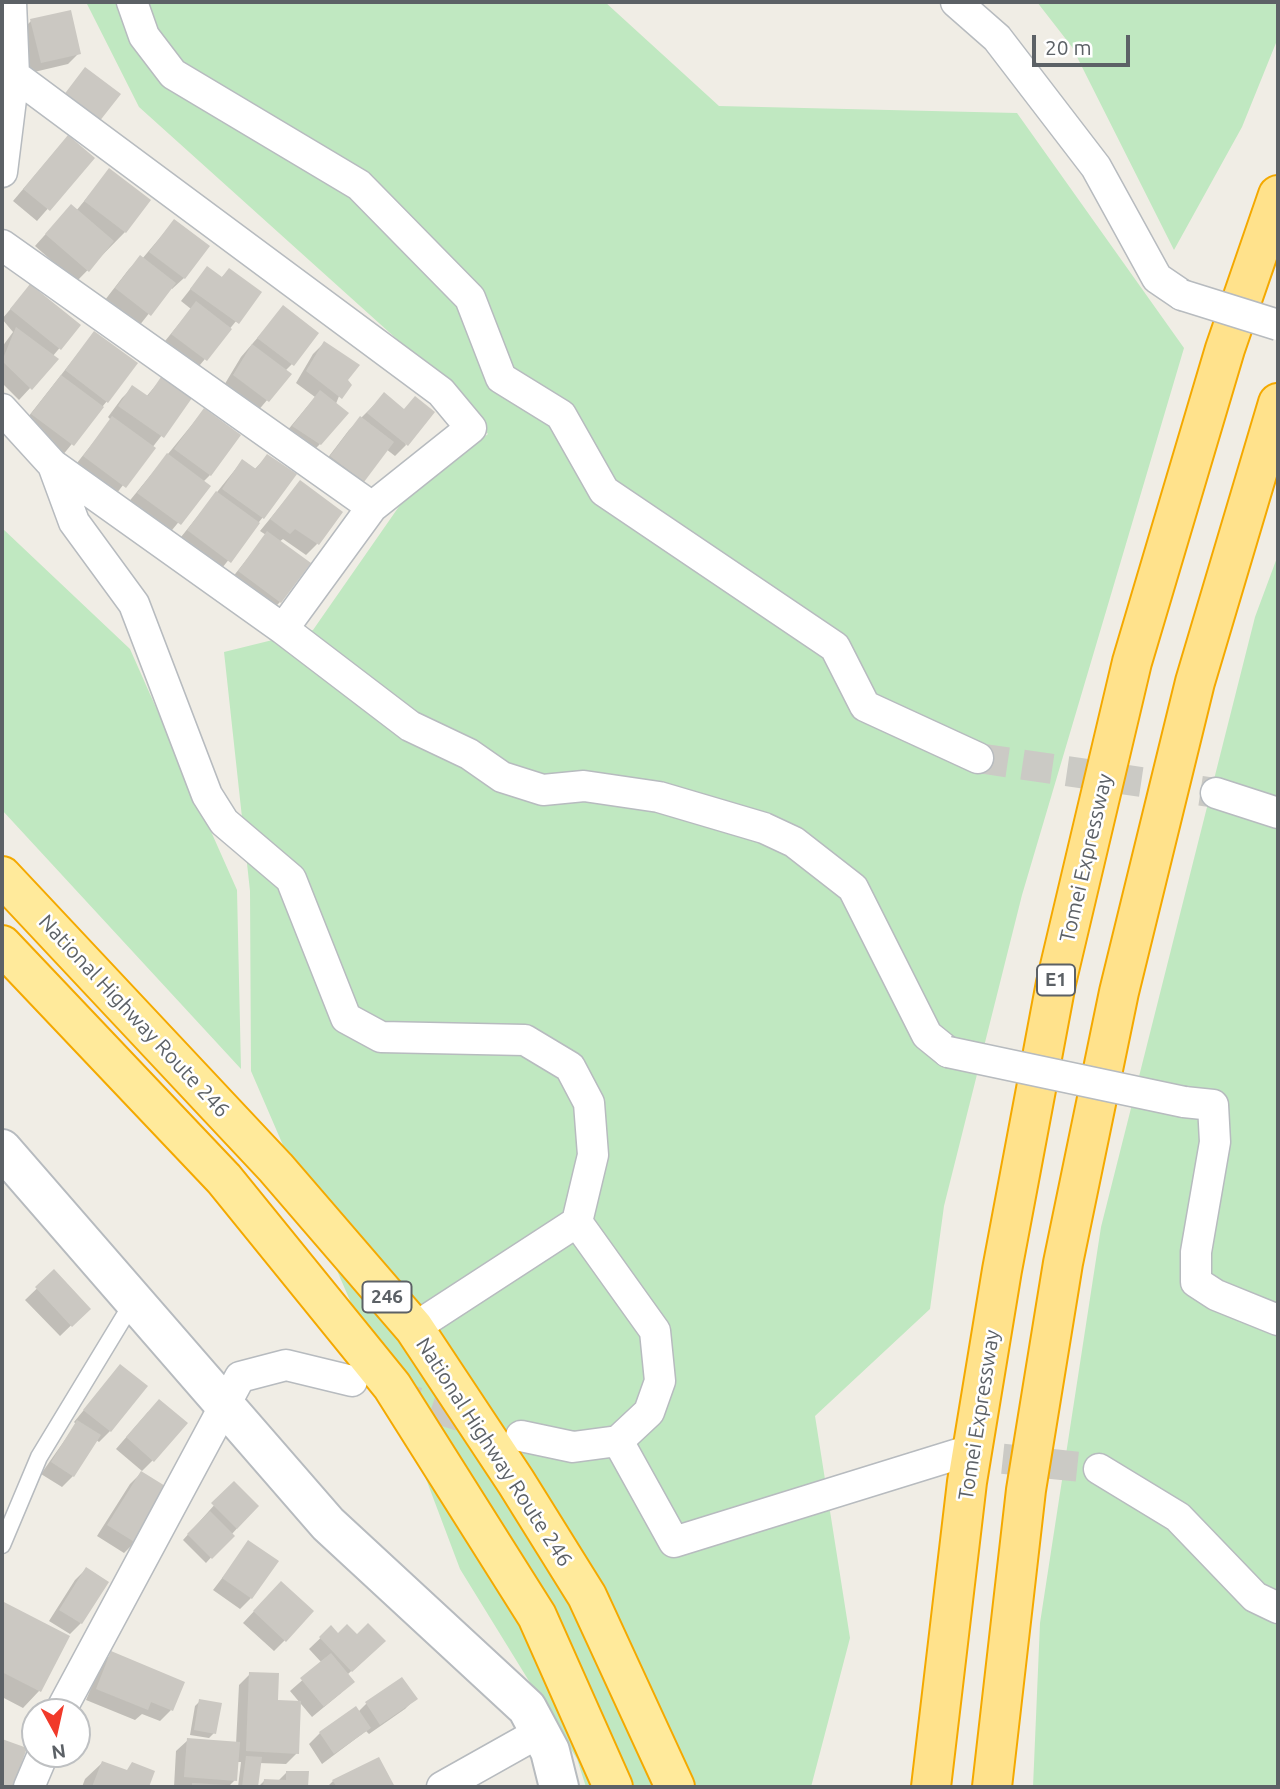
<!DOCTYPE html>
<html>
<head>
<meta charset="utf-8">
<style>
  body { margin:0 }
  #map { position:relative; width:1280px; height:1789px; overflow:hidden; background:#f0ede5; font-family:Ubuntu,sans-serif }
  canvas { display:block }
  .frame { position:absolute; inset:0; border:4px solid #5c6166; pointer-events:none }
  .north { position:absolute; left:21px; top:1698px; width:70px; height:70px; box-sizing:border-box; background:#fff; border:2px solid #bec0c2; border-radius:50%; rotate:172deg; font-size:19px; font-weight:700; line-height:28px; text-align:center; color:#5c6166 }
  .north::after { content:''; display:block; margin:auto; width:24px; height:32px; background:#f13a2a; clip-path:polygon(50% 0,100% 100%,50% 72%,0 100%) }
  .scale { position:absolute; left:1032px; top:35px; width:98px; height:32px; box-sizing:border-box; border:4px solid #5c6166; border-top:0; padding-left:9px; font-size:21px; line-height:24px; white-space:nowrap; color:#5c6166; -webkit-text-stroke:5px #fff; paint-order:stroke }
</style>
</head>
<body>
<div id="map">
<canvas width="1280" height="1789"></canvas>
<div class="frame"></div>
<div class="north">N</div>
<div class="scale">20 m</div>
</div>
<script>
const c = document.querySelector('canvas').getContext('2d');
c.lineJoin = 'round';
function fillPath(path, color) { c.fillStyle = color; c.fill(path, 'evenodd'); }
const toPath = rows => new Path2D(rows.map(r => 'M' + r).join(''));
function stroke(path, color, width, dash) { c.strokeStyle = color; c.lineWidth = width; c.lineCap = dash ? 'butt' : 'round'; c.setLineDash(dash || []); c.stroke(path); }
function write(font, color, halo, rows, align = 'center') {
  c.font = font + ' Ubuntu,sans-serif'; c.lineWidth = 5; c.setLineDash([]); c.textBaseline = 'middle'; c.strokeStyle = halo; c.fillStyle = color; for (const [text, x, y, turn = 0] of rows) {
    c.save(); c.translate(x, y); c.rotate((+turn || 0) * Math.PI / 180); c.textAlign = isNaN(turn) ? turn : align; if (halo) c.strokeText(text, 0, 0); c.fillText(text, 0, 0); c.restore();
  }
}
fillPath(toPath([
  [86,2,605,2,719,106,1017,113,1184,348,1022,895,944,1206,930,1309,815,1416,850,1638,811,1787,586,1787,577,1759,460,1569,420,1463,251,1071,250,891,224,652,313,630,400,505,488,434,440,378,139,107],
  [1037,2,1278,2,1278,38,1242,127,1174,250,1072,47],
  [2,528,130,649,237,890,241,1069,2,810],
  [1278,555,1278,1787,1033,1787,1040,1623,1101,1227,1255,617]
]), '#c0e8c1');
fillPath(toPath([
  [31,21,79,53,68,64,30,73,20,32],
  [57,149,92,158,37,221,13,201],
  [109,171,125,232,76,282,35,246,60,218,76,211],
  [174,221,207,246,184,278,172,289,170,287,139,326,105,300,129,269,140,258,142,259],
  [207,268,221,278,229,270,260,292,195,371,161,346,191,309,181,301],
  [30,286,79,325,52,357,56,360,19,400,2,383,2,347,13,332,2,319],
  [283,308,292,364,285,371,289,374,257,412,223,387,241,357],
  [94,333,107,401,62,456,21,426],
  [324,343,345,381,320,444,309,455,282,437,315,397,296,383,313,354],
  [161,379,190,399,113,498,73,468,111,420,108,417,122,398,133,387,146,397],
  [384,395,406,445,395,456,386,449,351,491,320,468,349,430],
  [204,410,210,475,203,482,208,486,168,535,127,504],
  [267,456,263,517,218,573,177,542,242,461,254,470],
  [300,482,317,544,306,555,283,539,279,542,280,602,269,613,228,583,266,535,260,531],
  [54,1272,89,1308,60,1336,25,1300],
  [120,1366,110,1431,99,1442,96,1440,73,1476,62,1487,41,1474,76,1424,74,1422],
  [148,1412,153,1460,142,1471,116,1449],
  [141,1473,135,1542,124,1553,97,1536,130,1484],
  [234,1483,257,1506,206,1563,183,1540],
  [249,1543,251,1598,240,1609,213,1590],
  [86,1569,81,1623,70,1634,49,1621,75,1580],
  [270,1594,285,1640,274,1651,243,1623],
  [2,1603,68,1637,39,1691,23,1708,2,1697],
  [331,1628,338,1635,383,1641,347,1675,341,1693,312,1717,290,1691,322,1663,309,1649],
  [112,1653,171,1710,160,1721,142,1714,135,1720,86,1700,101,1665],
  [250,1674,277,1701,297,1753,286,1764,259,1763,256,1787,238,1787,241,1762,236,1762,235,1780,228,1787,174,1787,176,1751,188,1740,236,1744,239,1685],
  [416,1698,405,1709,369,1734,366,1731,322,1764,309,1744,320,1733,358,1712,366,1704],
  [200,1701,214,1733,209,1738,190,1735,195,1706],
  [378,1759,393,1787,327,1787,333,1781],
  [102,1763,126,1771,153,1772,147,1787,82,1787,85,1779],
  [286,1773,307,1773,307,1787,258,1787,264,1781,278,1781]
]), '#0003');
fillPath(toPath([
  [71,10,81,54,41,63,30,19],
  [85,67,121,94,95,127,60,100],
  [68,135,95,158,50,211,23,189],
  [109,168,151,200,126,233,84,201],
  [71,204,114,241,89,272,45,234],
  [174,219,210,246,185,279,149,252],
  [140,255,176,283,151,316,115,288],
  [207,266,222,277,229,268,262,292,239,324,190,289],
  [30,284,81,325,61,350,10,309],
  [196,301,232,329,207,361,171,334],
  [283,305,319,333,294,366,257,338],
  [16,327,59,359,32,390,2,361],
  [94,331,138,363,108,403,65,370],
  [324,341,360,365,348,380,352,385,342,399,306,371],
  [252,344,292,374,269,402,233,375],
  [61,375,104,407,74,446,31,414],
  [161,377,192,398,164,438,118,406,132,385,148,396],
  [320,390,349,413,321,445,292,426],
  [384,392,404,409,415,396,435,412,408,446,367,413],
  [204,408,241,435,211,476,174,449],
  [112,416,156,448,126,488,83,456],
  [360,416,394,442,364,482,330,456],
  [167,453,211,486,181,525,137,493],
  [267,454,297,474,264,519,222,489,242,459,256,469],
  [300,480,343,512,319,545,295,529,290,534,270,519],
  [216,491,260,523,231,563,187,530],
  [267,531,311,563,281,603,238,571],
  [54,1269,91,1309,72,1327,35,1287],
  [120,1364,148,1386,111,1432,83,1410],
  [159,1399,188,1423,154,1462,126,1437],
  [77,1420,101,1435,74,1477,51,1462],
  [141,1471,170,1489,136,1543,107,1525],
  [234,1481,259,1506,237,1529,211,1503],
  [210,1511,235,1536,212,1559,187,1534],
  [248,1540,279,1561,252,1599,222,1578],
  [86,1567,109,1582,82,1624,59,1610],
  [281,1581,314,1611,286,1642,253,1611],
  [2,1601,70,1636,41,1692,2,1672],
  [368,1623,386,1641,352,1672,319,1637,331,1625,338,1633,347,1624,357,1634],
  [111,1651,185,1682,173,1711,151,1702,148,1710,96,1689],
  [331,1653,355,1682,324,1707,300,1678],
  [249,1672,279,1673,278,1700,301,1701,299,1754,246,1751],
  [402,1677,418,1699,380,1725,365,1702],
  [199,1699,222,1703,216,1734,194,1730],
  [356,1706,371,1728,334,1754,319,1732],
  [187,1738,240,1742,237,1781,184,1777],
  [2,1739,27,1748,13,1787,2,1787],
  [246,1756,262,1757,258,1787,242,1787],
  [379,1757,395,1787,337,1787,332,1780],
  [102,1761,127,1770,132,1762,155,1771,149,1787,92,1787],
  [286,1771,309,1771,308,1787,263,1787,264,1779,286,1780],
  [192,1783,226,1785,226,1787,192,1787]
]), '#cbc8c2');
stroke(toPath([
  [978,758,1216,793],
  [389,1393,484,1424],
  [958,1454,1099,1469]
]), '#cbcac5', 30, [30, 15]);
const service = toPath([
  [2,1545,39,1457,133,1302]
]);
const minor = toPath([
  [132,2,144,36,173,74,359,185,470,298,501,378,561,415,604,491,835,647,865,706,978,758],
  [956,2,997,38,1096,167,1157,278,1182,295],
  [14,75,441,392,471,428,372,507,283,629,53,465],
  [2,172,14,75,11,2],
  [2,245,372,507],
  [2,409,53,465,74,522,134,604,207,795,224,822,291,879,346,1018,381,1037,525,1040,570,1067,589,1103,593,1155,577,1222],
  [283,629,410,726,469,754,502,777,543,790,584,786,659,797,764,828,794,842,853,888,927,1035,948,1052],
  [1216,793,1278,813],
  [1184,1102,1213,1105,1215,1142,1196,1252,1196,1282,1216,1295,1278,1320],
  [414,1328,577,1222,655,1331,660,1381,649,1412,618,1441],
  [521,1436,573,1447,618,1441,674,1542,958,1454],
  [1099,1469,1178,1517,1255,1597,1278,1608],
  [60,1712,240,1377,286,1365,352,1381],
  [29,1787,43,1754],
  [442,1787,540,1732]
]);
const tertiary = toPath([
  [2,1149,328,1524,527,1708,550,1751,559,1787]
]);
const trunk = toPath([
  [2,876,276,1168,414,1328,516,1482,587,1596,675,1787],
  [2,945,224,1179,392,1386,537,1616,613,1787]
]);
const motorway = toPath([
  [931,1787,967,1482,1002,1270,1056,983,1132,662,1225,349,1278,195],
  [992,1787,1026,1490,1063,1263,1119,992,1195,682,1278,403]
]);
stroke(service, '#b7bbbf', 19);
stroke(minor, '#b7bbbf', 33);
stroke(tertiary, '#b7bbbf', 42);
stroke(trunk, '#f4a900', 42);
stroke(motorway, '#f4a900', 42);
stroke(service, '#fff', 16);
stroke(minor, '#fff', 30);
stroke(tertiary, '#fff', 38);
stroke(trunk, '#ffea9b', 38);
stroke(motorway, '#ffe28c', 38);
const minorBridge = toPath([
  [1182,295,1278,325],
  [948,1052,1184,1102]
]);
stroke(minorBridge, '#b7bbbf', 33, []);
stroke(minorBridge, '#fff', 30);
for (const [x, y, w] of [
  [1056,980,38],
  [387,1297,49]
]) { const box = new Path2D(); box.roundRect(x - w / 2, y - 15.5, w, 31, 5); c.fillStyle = '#fff'; c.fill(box); stroke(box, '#5c6166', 2); }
write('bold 19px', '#5c6166', null, [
  ["E1",1056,980],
  ["246",387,1297]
]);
write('21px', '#5c6166', '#fff', [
  ["Tomei Expressway",1086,858,-77],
  ["National Highway Route 246",134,1016,47],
  ["Tomei Expressway",979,1415,-81],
  ["National Highway Route 246",494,1452,57]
]);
</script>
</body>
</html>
